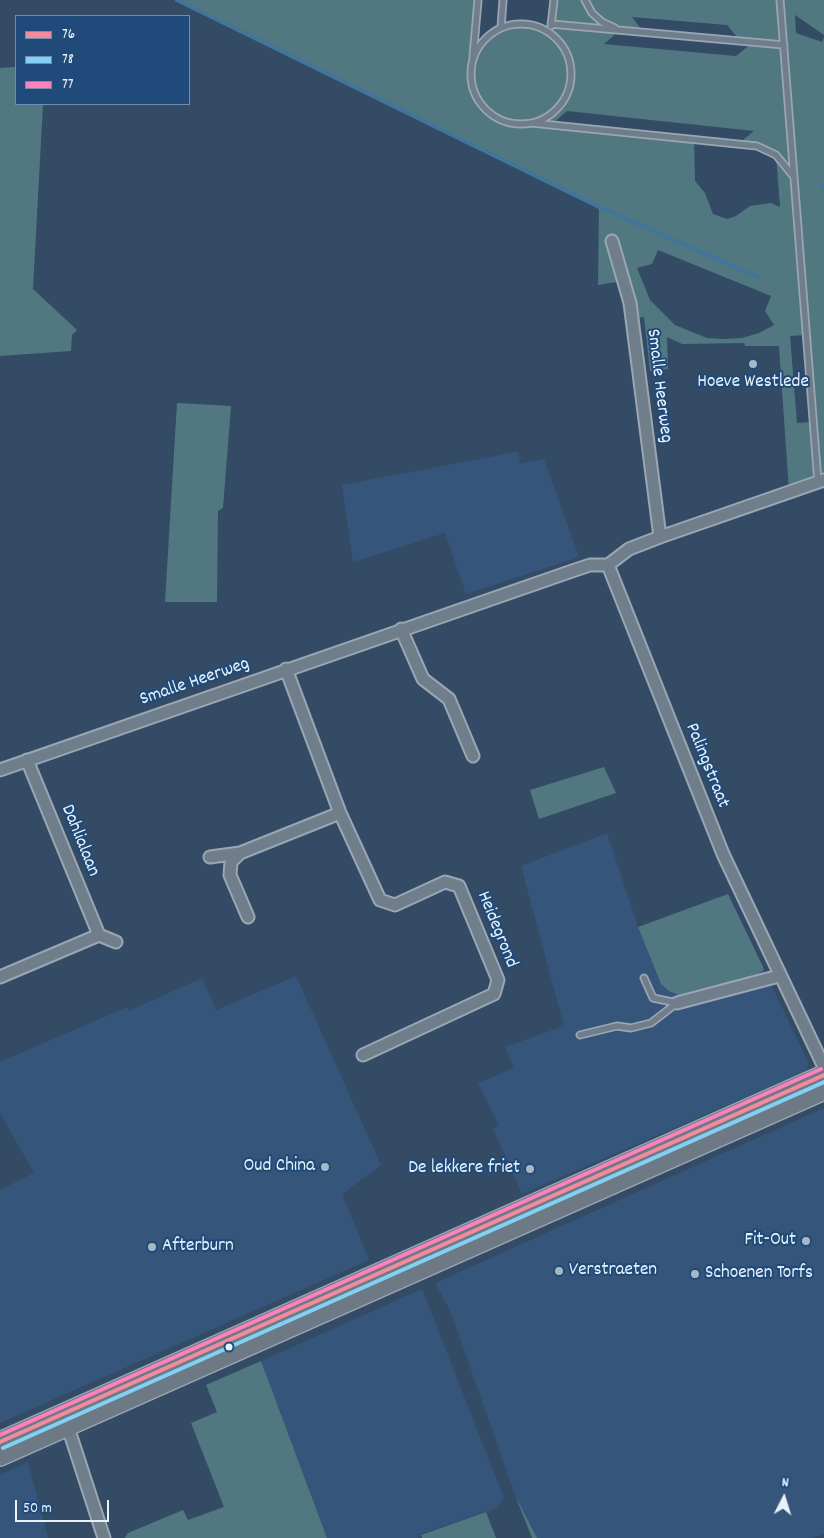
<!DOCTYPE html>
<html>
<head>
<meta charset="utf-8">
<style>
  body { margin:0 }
  #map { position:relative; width:824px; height:1538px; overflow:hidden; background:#344b65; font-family:Dekko,sans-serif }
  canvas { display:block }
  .legend { position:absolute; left:15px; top:15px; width:175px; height:90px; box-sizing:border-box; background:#1f4a7a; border:1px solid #6f8dac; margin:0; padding:6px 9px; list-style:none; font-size:15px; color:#e8f1f8 }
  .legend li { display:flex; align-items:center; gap:10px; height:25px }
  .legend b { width:25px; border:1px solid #6f8dac }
  .north { position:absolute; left:759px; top:1473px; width:50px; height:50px; -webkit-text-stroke:4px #1f4a7a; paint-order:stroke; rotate:5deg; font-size:14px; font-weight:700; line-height:20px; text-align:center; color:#e8f1f8 }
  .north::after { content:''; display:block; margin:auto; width:18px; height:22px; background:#e8f1f8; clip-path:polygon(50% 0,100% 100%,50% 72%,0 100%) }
  .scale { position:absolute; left:15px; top:1500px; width:94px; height:22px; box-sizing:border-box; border:2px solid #e8f1f8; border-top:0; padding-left:6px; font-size:15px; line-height:18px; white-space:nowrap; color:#e8f1f8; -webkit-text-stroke:4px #1f4a7a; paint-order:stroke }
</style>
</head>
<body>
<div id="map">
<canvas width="824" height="1538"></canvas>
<ul class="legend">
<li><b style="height:6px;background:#f38b9e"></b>76</li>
<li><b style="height:6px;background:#83d0f5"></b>78</li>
<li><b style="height:6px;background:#ff80bb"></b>77</li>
</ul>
<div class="north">N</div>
<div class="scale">50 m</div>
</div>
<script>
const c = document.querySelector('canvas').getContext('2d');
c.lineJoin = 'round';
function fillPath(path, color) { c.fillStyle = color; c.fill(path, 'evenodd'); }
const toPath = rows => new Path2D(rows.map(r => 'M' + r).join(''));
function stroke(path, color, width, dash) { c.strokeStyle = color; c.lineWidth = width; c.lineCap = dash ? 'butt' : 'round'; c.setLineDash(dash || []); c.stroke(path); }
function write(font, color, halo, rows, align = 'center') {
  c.font = font + ' Dekko,sans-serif'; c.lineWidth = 4; c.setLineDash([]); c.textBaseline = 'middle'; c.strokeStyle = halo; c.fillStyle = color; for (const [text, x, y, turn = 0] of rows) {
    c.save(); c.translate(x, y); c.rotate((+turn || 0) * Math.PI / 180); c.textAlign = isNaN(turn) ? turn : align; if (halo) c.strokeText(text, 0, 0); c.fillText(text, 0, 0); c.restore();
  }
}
fillPath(toPath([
  [516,452,519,453,520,464,544,459,579,557,466,594,445,533,353,562,342,485],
  [607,833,638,927,661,984,757,976,764,969,808,1062,807,1071,522,1194,493,1129,499,1126,478,1083,514,1068,505,1047,564,1026,521,866],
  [296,976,381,1165,342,1194,369,1260,0,1423,0,1190,34,1173,0,1113,0,1062,127,1007,129,1011,202,978,216,1010],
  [824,1108,824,1534,813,1538,537,1538,515,1495,450,1310,435,1283],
  [422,1289,504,1498,497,1508,421,1534,418,1538,327,1538,261,1361],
  [28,1462,48,1538,0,1538,0,1475]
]), '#36557b');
fillPath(toPath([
  [177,0,478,0,472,64,481,45,501,28,513,24,526,24,550,33,554,0,824,0,824,35,795,15,796,33,822,42,824,37,824,480,789,492,779,346,745,346,744,343,682,344,667,337,668,369,650,371,644,317,632,318,634,301,630,280,598,285,599,207],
  [632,17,727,25,740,41,752,43,736,56,604,44,620,30,644,33],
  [567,111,754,131,738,144,757,146,776,155,780,207,771,203,750,206,736,216,727,219,713,214,705,193,695,181,694,140,551,125],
  [658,250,771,296,765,311,774,325,759,333,742,338,725,339,707,338,675,325,650,300,637,268,652,264],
  [807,335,813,422,797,423,790,336],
  [16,67,16,104,43,104,33,289,77,330,72,335,71,351,0,356,0,68],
  [177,403,231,406,223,508,218,511,217,602,165,602],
  [604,767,616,793,539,819,530,790],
  [728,894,764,969,757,976,679,995,669,991,661,984,638,927],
  [261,1361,327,1538,125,1538,128,1533,183,1510,188,1520,224,1507,191,1423,217,1412,206,1385],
  [515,1495,537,1538,532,1538],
  [486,1512,496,1538,422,1538,421,1535]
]), '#517781');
stroke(toPath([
  [177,0,599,207,758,277],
  [823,187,824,186]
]), '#42759b', 4);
const lane = toPath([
  [585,0,592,13,602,22,615,28],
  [780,0,818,482],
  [551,24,784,45],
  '471 74a50 50 0 1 1 100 0a50 50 0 1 1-100 0Z',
  [551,26,554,0],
  [501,28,503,0],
  [473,57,478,0],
  [532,123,757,146,776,155,794,177],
  [644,978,653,998,677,1003],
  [580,1035,617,1026,631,1028,651,1023,677,1003]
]);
const street = toPath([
  [612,241,630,303,660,537],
  [608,565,723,854,824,1067],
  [401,629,423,679,449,699,473,756],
  [286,669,340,813,380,900,395,905,445,882,459,886,498,980,494,994,363,1055],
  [0,770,575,570,590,565,608,565,629,549,660,537,824,480],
  [210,857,240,853],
  [248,917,230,875,231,862,240,853,340,813],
  [99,935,116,942],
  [0,977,99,935,27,760],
  [677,1003,779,976],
  [66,1421,104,1538]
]);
const primary = toPath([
  [0,1442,824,1075],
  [0,1456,824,1090]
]);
stroke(lane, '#9aa6b3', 9);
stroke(street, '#9aa6b3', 15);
stroke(primary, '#9aa6b3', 22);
stroke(lane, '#707e8c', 5.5);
stroke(street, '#707e8c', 11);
stroke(primary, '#6d7a86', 19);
stroke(toPath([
  [0,1442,824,1075]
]), '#f38b9e', 4);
stroke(toPath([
  [3,1448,824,1082]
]), '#83d0f5', 4);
stroke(toPath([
  [0,1435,821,1069]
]), '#ff80bb', 4);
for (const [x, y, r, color] of [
  [753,364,5,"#a9b7c5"],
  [325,1167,5,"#a9b7c5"],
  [530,1169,5,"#a9b7c5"],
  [806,1241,5,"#a9b7c5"],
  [152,1247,5,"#a9b7c5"],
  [559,1271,5,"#a9b7c5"],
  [695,1274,5,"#a9b7c5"],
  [229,1347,4.5,"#e8f1f8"]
]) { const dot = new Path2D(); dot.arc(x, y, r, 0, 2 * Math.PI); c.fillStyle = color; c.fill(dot); stroke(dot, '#1f4a7a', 2); }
write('19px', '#e8f1f8', '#1f4a7a', [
  ["Hoeve Westlede",753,383,"center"],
  ["Oud China",315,1167],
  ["De lekkere friet",520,1169],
  ["Fit-Out",796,1241],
  ["Afterburn",162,1247,"left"],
  ["Verstraeten",569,1271,"left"],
  ["Schoenen Torfs",705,1274,"left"]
], 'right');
write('19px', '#e8f1f8', '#1f4a7a', [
  ["Smalle Heerweg",658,386,83],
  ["Smalle Heerweg",195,683,-19],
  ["Palingstraat",706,766,68],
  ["Dahlialaan",79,841,68],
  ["Heidegrond",496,930,68]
]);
</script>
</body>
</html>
